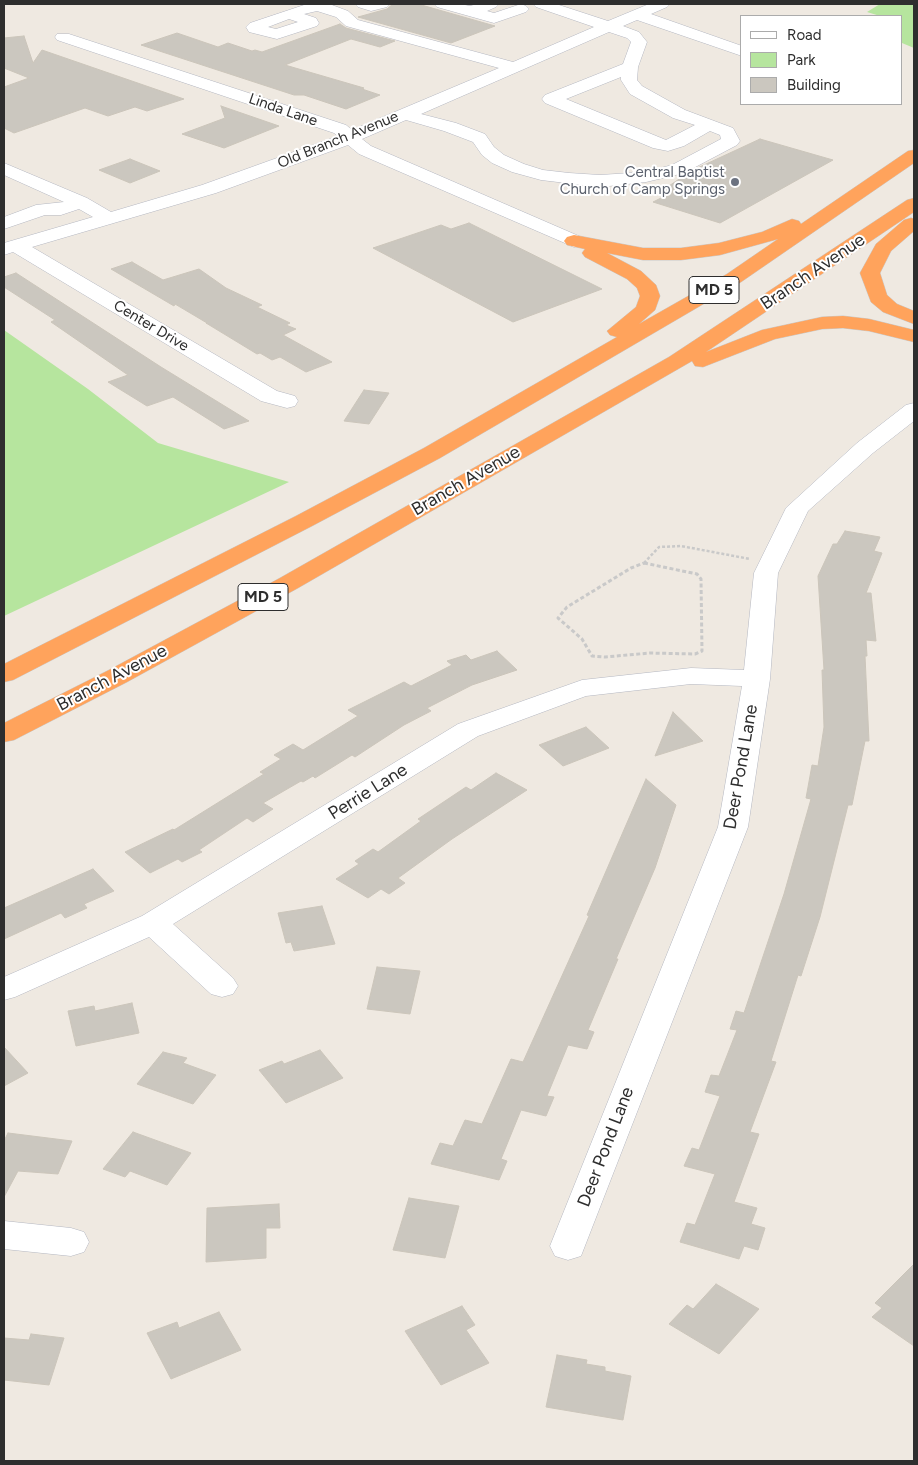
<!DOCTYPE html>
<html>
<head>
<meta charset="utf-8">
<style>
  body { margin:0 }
  #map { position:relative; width:918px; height:1465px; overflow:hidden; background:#efe9e1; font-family:Figtree,sans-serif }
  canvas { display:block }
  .frame { position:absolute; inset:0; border:5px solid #2e2e2e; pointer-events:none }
  .legend { position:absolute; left:740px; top:15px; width:162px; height:90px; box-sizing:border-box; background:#fff; border:1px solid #ababab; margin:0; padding:6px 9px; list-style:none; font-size:15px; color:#2e2e2e }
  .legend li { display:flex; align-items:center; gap:10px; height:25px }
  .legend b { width:25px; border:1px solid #ababab }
</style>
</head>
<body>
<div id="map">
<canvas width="918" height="1465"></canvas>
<div class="frame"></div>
<ul class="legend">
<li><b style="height:6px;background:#fff"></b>Road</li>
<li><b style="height:14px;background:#b6e59e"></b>Park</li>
<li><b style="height:14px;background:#cbc7bf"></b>Building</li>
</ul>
</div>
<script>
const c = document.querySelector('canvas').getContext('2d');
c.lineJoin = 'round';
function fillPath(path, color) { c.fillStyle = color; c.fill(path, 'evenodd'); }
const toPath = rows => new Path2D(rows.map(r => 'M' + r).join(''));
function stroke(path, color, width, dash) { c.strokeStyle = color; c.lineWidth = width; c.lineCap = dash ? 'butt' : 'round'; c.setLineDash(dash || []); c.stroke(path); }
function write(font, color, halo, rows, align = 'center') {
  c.font = font + ' Figtree,sans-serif'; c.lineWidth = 4; c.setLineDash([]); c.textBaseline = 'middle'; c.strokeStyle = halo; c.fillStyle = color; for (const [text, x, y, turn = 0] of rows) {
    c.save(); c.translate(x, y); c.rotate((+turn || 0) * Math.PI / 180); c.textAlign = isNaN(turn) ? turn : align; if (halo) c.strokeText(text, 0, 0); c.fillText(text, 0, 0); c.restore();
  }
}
fillPath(toPath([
  [880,4,914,4,914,48,902,43,902,16,880,16,867,12],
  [4,330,88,389,158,443,289,482,4,616]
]), '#b6e59e');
const building = toPath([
  [393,4,418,4,495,26,451,43,358,17,387,9,393,4],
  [340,24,346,28,395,41,380,47,351,39,285,65,364,88,362,89,380,95,346,109,304,95,294,95,141,45,177,33,218,47,228,43,252,51,255,50,262,52,340,24],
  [24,36,33,63,42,50,184,99,147,111,135,107,108,116,85,108,14,133,4,128,4,87,29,78,4,68,4,38,24,36],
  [221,106,279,126,224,148,182,134,225,118,221,106],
  [760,139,833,160,720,223,653,202,671,193,663,190,691,171,760,139],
  [130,159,160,171,130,183,99,170,130,159],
  [469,223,602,289,513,322,373,248,441,225,451,229,469,223],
  [132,262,163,280,199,269,226,288,262,305,257,307,290,323,286,325,296,329,283,335,332,362,306,372,280,357,272,360,260,353,257,354,206,323,207,323,175,304,174,306,111,269,132,262],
  [16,273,161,367,249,421,224,429,173,397,147,406,108,382,128,375,51,322,55,320,4,287,4,277,16,273],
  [364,390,389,393,369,424,344,421,364,390],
  [845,531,880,537,874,551,882,553,866,593,871,593,876,641,866,640,867,656,865,656,869,741,865,741,852,805,848,805,820,917,801,976,798,975,771,1061,776,1062,750,1132,759,1134,734,1202,757,1208,751,1224,765,1228,758,1250,744,1246,739,1259,680,1242,687,1223,695,1225,715,1174,684,1166,692,1148,699,1150,720,1096,705,1092,711,1075,719,1076,737,1030,730,1029,736,1011,744,1013,784,894,811,799,806,798,812,765,818,766,824,727,822,670,824,670,818,576,833,544,837,544,845,531],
  [497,651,517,670,472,685,427,708,431,711,404,725,355,757,352,755,315,778,313,776,303,782,301,781,263,803,273,809,253,822,247,818,199,850,202,852,182,862,178,859,150,873,125,852,173,829,174,830,264,774,260,772,281,759,274,755,293,744,303,750,358,716,348,710,404,682,411,686,452,665,447,661,466,655,471,660,497,651],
  [673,712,703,741,655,756,673,712],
  [586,727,609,748,563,766,539,745,586,727],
  [496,773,527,790,452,839,398,878,405,883,389,894,381,889,368,898,336,879,359,864,355,861,373,849,378,852,421,821,418,819,466,787,471,790,496,773],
  [646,779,676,805,655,868,616,959,618,959,588,1030,594,1032,587,1049,568,1045,547,1096,554,1097,546,1116,521,1110,501,1159,507,1161,499,1180,431,1164,440,1143,453,1146,465,1120,482,1124,511,1059,523,1062,589,916,587,915,646,779],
  [93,869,114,891,84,904,87,908,65,918,61,913,4,939,4,908,93,869],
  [322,906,335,944,294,951,291,942,286,943,278,913,322,906],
  [377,967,420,971,410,1014,367,1009,377,967],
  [132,1003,139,1033,76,1046,68,1011,94,1006,95,1011,132,1003],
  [4,1047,28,1073,4,1086,4,1047],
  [320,1050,343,1078,286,1103,259,1070,282,1061,284,1064,320,1050],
  [163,1052,187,1058,183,1063,216,1075,193,1104,137,1084,163,1052],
  [133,1132,191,1153,167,1185,130,1171,125,1177,103,1169,133,1132],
  [8,1133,72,1141,58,1174,18,1171,4,1197,4,1141,8,1133],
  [409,1198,459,1206,445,1258,393,1250,409,1198],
  [279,1204,280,1228,266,1228,266,1258,206,1262,207,1208,279,1204],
  [914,1264,914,1346,872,1317,882,1308,875,1303,914,1264],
  [716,1284,759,1309,719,1354,669,1324,687,1305,693,1309,716,1284],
  [462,1306,475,1325,466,1330,489,1363,441,1385,405,1331,462,1306],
  [219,1312,241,1350,171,1379,147,1333,177,1322,179,1328,219,1312],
  [31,1334,64,1338,49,1385,4,1380,4,1338,29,1340,31,1334],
  [557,1355,587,1360,586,1364,605,1367,605,1371,631,1376,623,1420,546,1407,557,1355]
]);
fillPath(building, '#cbc7bf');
stroke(building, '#cbc5ba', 1);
const minor = toPath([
  [307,4,333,4,332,5,348,11,358,20,513,62,594,27,536,7,533,4,556,4,608,21,649,4,670,4,667,7,651,14,742,46,742,56,637,20,623,26,639,32,647,42,638,67,637,80,642,86,685,110,733,128,740,141,737,145,684,173,646,182,600,187,541,180,512,172,492,163,482,155,473,142,444,131,406,120,362,139,371,146,581,237,584,241,581,245,574,247,359,154,348,145,216,193,32,247,277,391,295,396,298,401,295,406,287,408,261,401,13,252,4,255,4,243,93,217,79,209,61,215,45,215,4,229,4,217,36,205,64,202,4,175,4,163,87,198,111,212,202,185,338,136,334,133,57,40,55,37,57,34,69,34,346,125,352,130,499,68,346,26,336,17,317,11,304,14,316,18,319,23,317,26,277,39,249,32,246,27,250,23,307,4],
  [289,19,298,22,276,29,268,27,289,19],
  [609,32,627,38,631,42,623,64,545,95,542,99,545,103,653,148,668,151,684,146,710,131,720,135,721,139,672,165,646,172,600,175,569,173,543,170,524,164,504,155,494,147,485,134,456,123,421,114,609,32],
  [621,77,621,80,630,94,673,118,695,125,666,140,566,99,621,77],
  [355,4,390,4,387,7,371,11,358,7,355,4],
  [434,4,460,4,470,6,477,4,499,4,496,7,487,11,494,13,521,4,526,6,529,9,526,12,494,23,437,7,434,4],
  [914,403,914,421,873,453,808,511,778,573,770,679,748,827,581,1256,568,1260,555,1256,550,1246,718,827,742,686,691,684,586,696,478,736,173,924,233,978,238,986,233,994,222,997,211,994,149,937,15,997,4,1000,4,977,142,916,458,724,582,680,691,668,744,670,754,573,786,508,857,443,906,405,914,403],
  [4,1221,71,1228,84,1232,89,1242,84,1252,71,1256,4,1249,4,1221]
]);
const highway = toPath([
  [914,150,914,163,741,282,440,458,312,526,13,680,4,682,4,664,296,516,424,448,617,337,610,335,607,331,636,307,640,296,637,288,627,279,585,257,582,253,585,249,567,245,564,241,567,237,574,235,643,248,681,248,719,243,762,232,792,219,799,221,801,224,908,151,914,150],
  [778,239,727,274,639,324,655,310,660,296,656,285,641,271,607,253,643,260,681,260,720,255,778,239],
  [914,198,914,212,706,352,762,330,822,317,843,316,869,319,914,330,914,342,869,331,843,328,822,329,775,339,703,367,695,366,692,361,298,588,127,682,14,740,4,742,4,723,109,670,280,578,669,357,907,200,914,198],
  [911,218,914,219,914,231,891,251,880,273,887,295,897,304,914,311,914,324,883,312,871,302,860,273,876,244,904,220,911,218]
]);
stroke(minor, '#b4b7c1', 1);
stroke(highway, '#c9c9c9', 1);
stroke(toPath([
  [644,563,646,563],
  [644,563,659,547,681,546,750,559]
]), '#c9c9c9', 2.5, [3, 2]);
stroke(toPath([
  [644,563,697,574,701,579,702,651,695,654,650,653,605,657,592,656,582,639,558,618,567,607,631,568,644,563]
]), '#c9c9c9', 3, [4, 2.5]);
fillPath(minor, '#fff');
fillPath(highway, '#ffa35c');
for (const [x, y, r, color] of [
  [735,182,5,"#6b7280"]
]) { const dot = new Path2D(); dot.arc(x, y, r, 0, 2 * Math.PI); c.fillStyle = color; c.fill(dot); stroke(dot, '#fff', 2); }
write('15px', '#2e2e2e', '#fff', [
  ["Linda Lane",283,110,19],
  ["Old Branch Avenue",338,140,-22],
  ["Center Drive",151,326,31]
]);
write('15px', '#5b616d', '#fff', [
  ["Central Baptist",725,173],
  ["Church of Camp Springs",725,190]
], 'right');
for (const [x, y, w] of [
  [714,290,50],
  [263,597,50]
]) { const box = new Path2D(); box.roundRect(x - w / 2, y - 13.5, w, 27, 4); c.fillStyle = '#fff'; c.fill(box); stroke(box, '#2e2e2e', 1); }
write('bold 16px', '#2e2e2e', null, [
  ["MD 5",714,290],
  ["MD 5",263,597]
]);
write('18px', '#2e2e2e', '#fff', [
  ["Branch Avenue",813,272,-34],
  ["Branch Avenue",466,481,-30],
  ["Branch Avenue",112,678,-28],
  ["Deer Pond Lane",741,767,-80],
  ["Perrie Lane",368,792,-32],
  ["Deer Pond Lane",606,1147,-69]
]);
</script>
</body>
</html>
